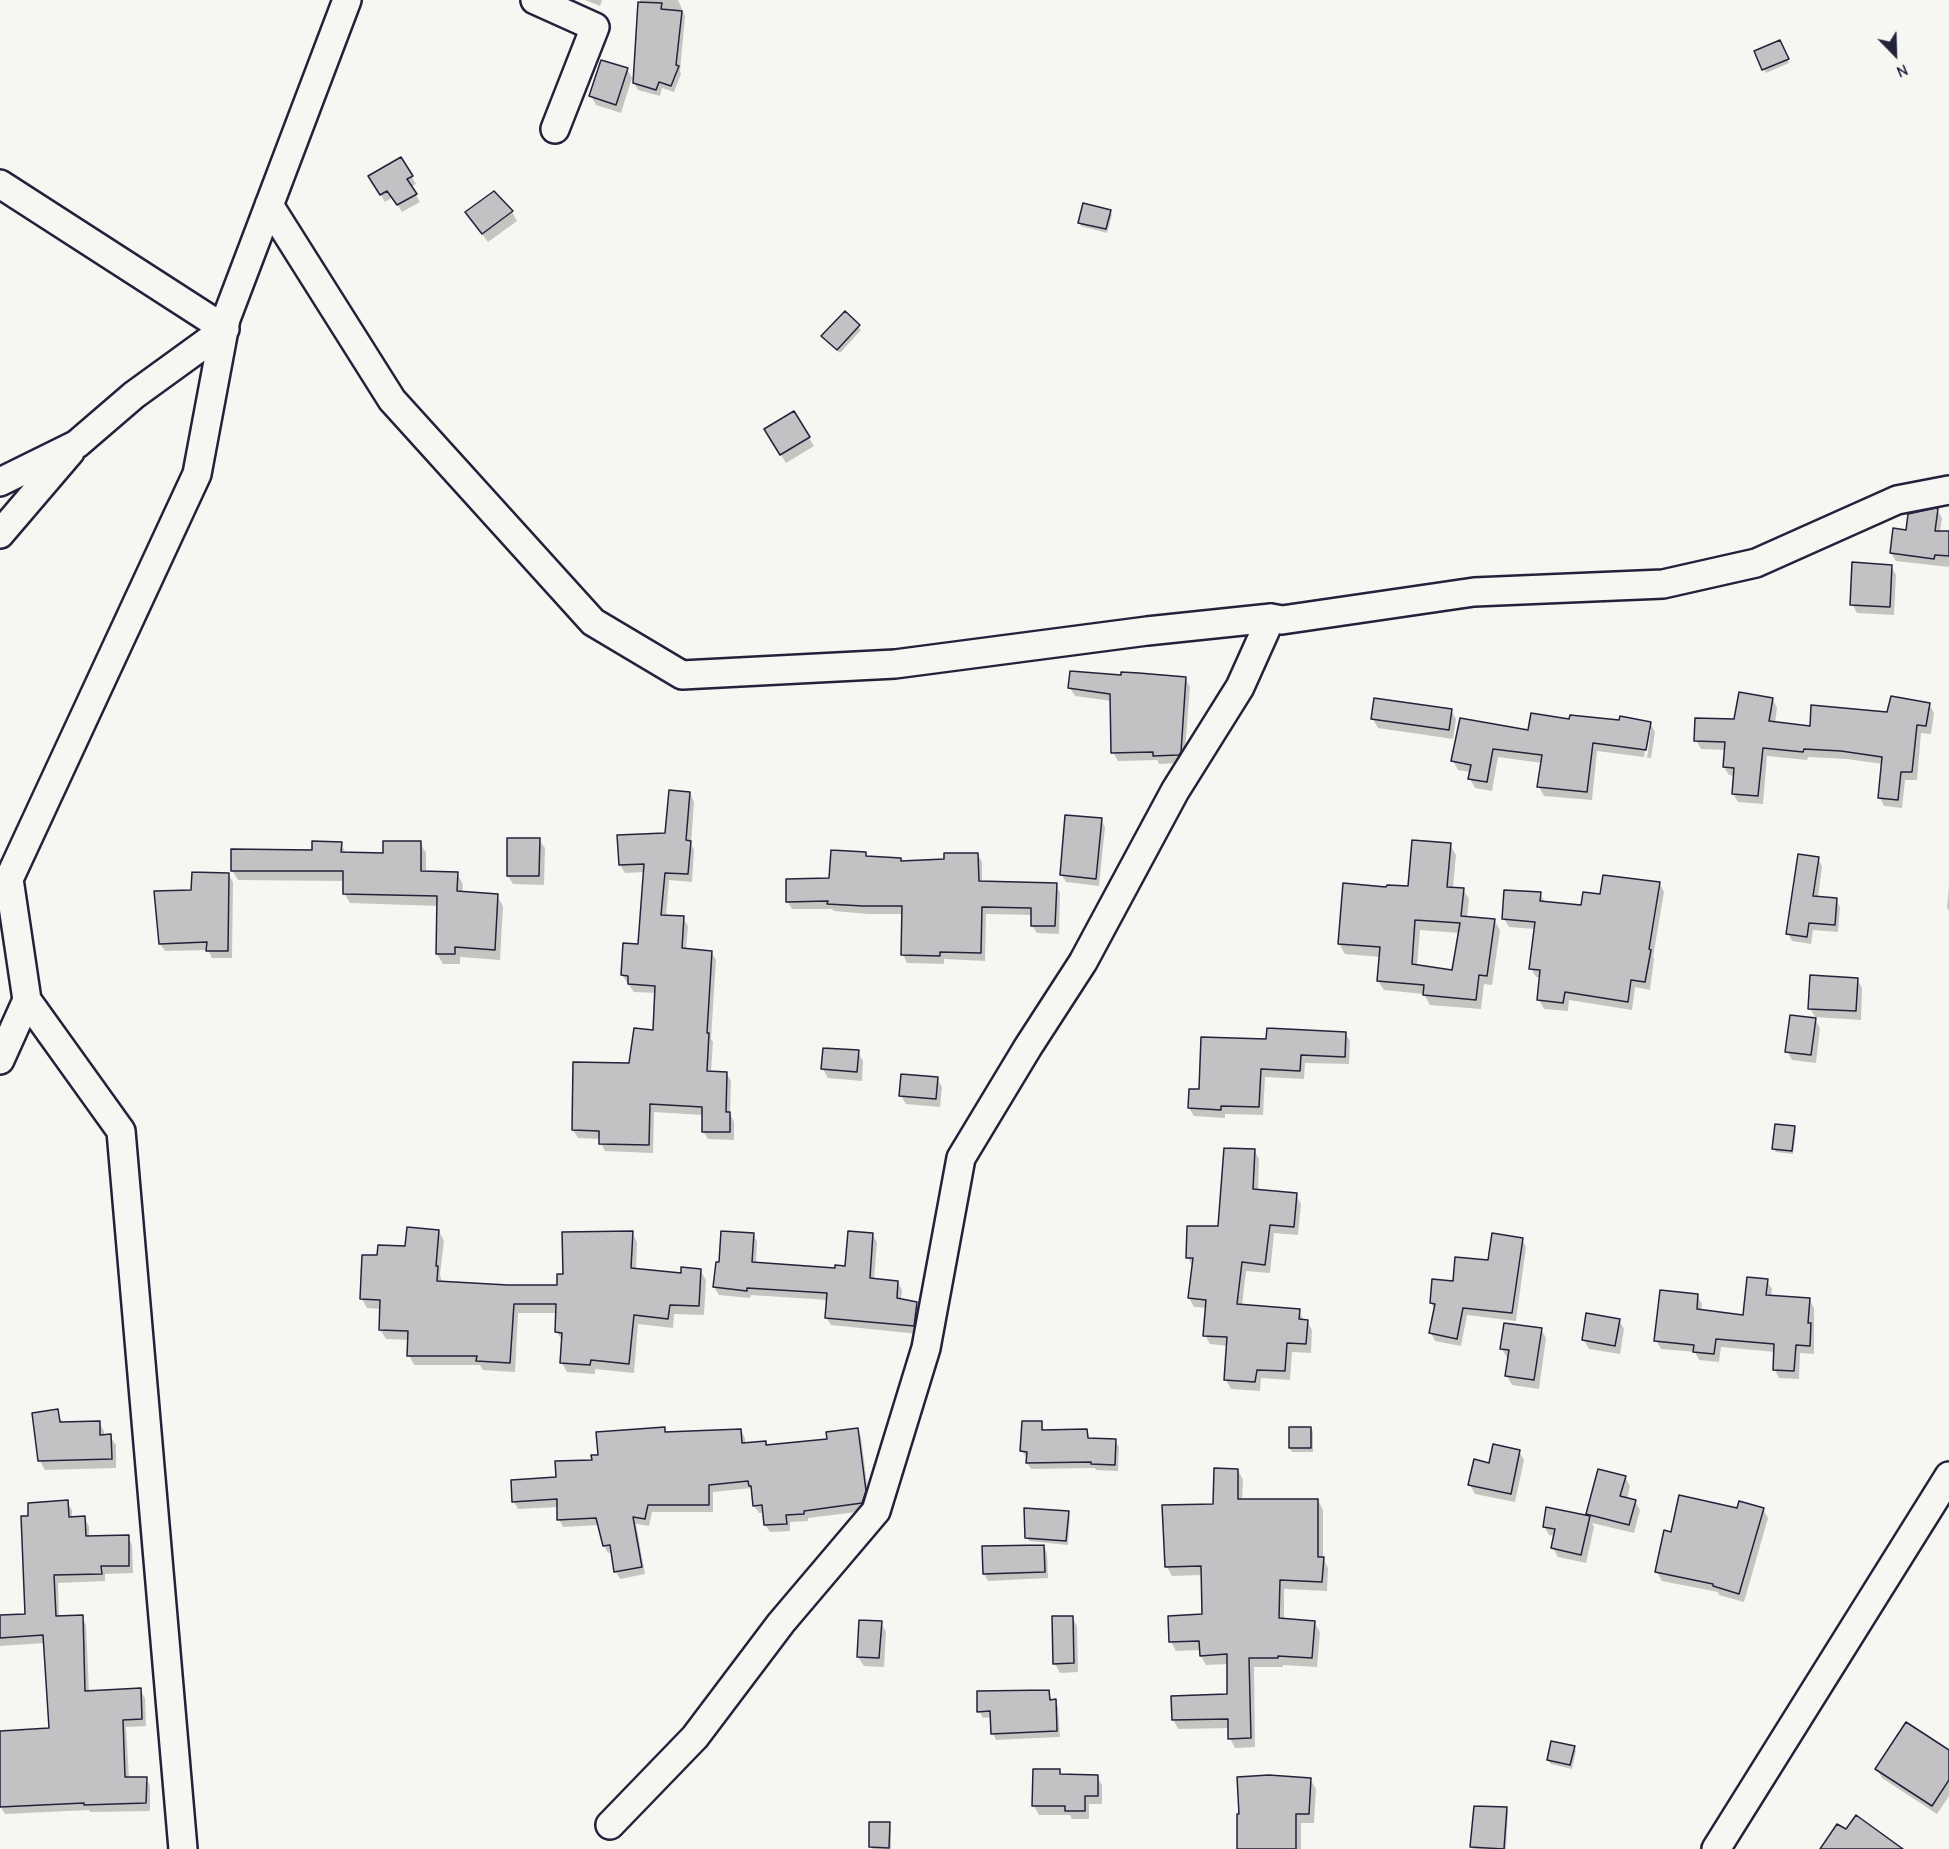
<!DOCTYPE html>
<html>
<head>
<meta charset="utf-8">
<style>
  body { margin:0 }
  #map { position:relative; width:1949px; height:1849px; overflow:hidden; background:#f6f6f2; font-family:"Comic Neue",sans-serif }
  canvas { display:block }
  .north { position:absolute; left:1865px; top:24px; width:60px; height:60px; -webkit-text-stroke:4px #f6f6f2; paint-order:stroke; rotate:157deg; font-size:16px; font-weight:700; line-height:24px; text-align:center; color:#22223b }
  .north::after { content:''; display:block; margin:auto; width:21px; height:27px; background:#22223b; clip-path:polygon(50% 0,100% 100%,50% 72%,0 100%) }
</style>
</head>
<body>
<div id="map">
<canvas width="1949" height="1849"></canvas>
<div class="north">N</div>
</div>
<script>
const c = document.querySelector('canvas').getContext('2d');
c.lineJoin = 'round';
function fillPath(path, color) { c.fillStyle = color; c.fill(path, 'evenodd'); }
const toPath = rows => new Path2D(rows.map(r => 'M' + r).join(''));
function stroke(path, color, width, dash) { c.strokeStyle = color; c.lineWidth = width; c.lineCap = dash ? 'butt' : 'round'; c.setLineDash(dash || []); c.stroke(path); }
fillPath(toPath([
  [585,0,602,0,600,6],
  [640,0,678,0,685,16,680,71,681,74,674,92,662,88,660,96,638,90,634,83],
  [1782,45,1789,63,1766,73,1764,69],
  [627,69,632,78,621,113,596,105,591,96],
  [401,159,416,184,411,187,420,202,402,212,393,197,385,202,370,177],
  [493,193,512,212,517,221,488,242,472,221],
  [1110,211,1112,215,1107,233,1081,226,1079,222],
  [845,313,861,330,840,353,823,337],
  [794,413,814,446,786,463,766,430],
  [1937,510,1942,518,1940,532,1949,532,1949,567,1896,561,1891,553,1907,532],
  [1891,566,1896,575,1894,615,1857,613,1852,604],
  [1185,678,1190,687,1184,763,1159,764,1157,760,1118,761,1113,752,1112,701,1075,696,1070,688],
  [1773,700,1777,708,1775,723,1811,727,1929,704,1934,713,1931,734,1921,733,1917,780,1905,780,1902,808,1884,806,1880,798,1883,764,1847,759,1808,757,1807,760,1767,756,1763,804,1738,802,1733,794,1735,776,1729,775,1724,767,1726,750,1701,749,1696,740],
  [1451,710,1456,719,1453,739,1378,728,1373,719],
  [1571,720,1650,723,1655,732,1651,758,1597,751,1592,800,1544,796,1539,787,1542,763,1498,757,1492,791,1475,788,1470,779,1471,772,1458,770,1453,761,1530,732],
  [1648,729,1651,729,1647,758,1644,757],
  [690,793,694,802,691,844,694,850,692,882,669,880,666,917,683,918,688,926,686,950,711,952,716,960,711,1039,713,1042,711,1072,726,1073,731,1081,730,1114,734,1122,734,1140,708,1139,703,1131,703,1115,654,1112,653,1153,605,1151,601,1143,601,1139,578,1138,573,1130,630,1065,655,1032,657,993,634,992,622,975,639,946,645,872,625,873,620,865,667,835],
  [1101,820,1105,827,1099,886,1066,882,1062,875],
  [539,840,545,848,544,885,513,884,508,876],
  [420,843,426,853,426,873,457,874,463,884,462,893,497,896,503,906,500,960,460,957,460,964,443,964,437,954,439,906,350,903,344,893,344,881,238,880,232,870,341,844,346,853,384,854],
  [1450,845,1456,855,1453,888,1463,889,1469,899,1467,918,1494,920,1500,930,1492,985,1484,984,1481,1009,1430,1005,1424,994,1384,990,1378,981,1380,957,1345,954,1339,944,1388,889,1409,888],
  [1420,930,1460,933,1454,971,1417,966],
  [865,854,868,858,900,860,902,862,946,861,978,855,982,862,982,882,1056,885,1060,893,1059,934,1037,933,1032,926,1033,915,986,914,985,961,944,959,944,964,907,963,903,955,904,914,868,914,834,911,832,909,792,909,787,901,830,879],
  [1818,858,1822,866,1818,898,1836,900,1840,907,1838,932,1813,930,1811,944,1792,941,1788,933],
  [228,874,233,882,232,958,212,958,208,950,165,951,160,944,193,892],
  [1660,884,1664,892,1653,957,1654,959,1650,990,1635,987,1632,1010,1569,1000,1568,1011,1544,1009,1539,1000,1541,977,1536,977,1531,968,1535,929,1509,927,1504,919,1540,894,1545,902,1582,907,1601,896],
  [1949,885,1949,911,1947,908],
  [1857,979,1862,988,1861,1020,1815,1017,1810,1008],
  [1815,1019,1820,1028,1816,1063,1792,1060,1787,1051],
  [1345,1033,1350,1041,1349,1064,1305,1063,1304,1079,1265,1077,1263,1115,1225,1114,1225,1118,1194,1116,1189,1108,1200,1091,1268,1041],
  [858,1052,863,1061,862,1081,828,1078,823,1069],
  [937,1078,942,1087,940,1107,906,1104,901,1096],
  [1794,1127,1796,1131,1793,1154,1776,1152,1773,1148],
  [1254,1150,1259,1159,1258,1191,1296,1195,1301,1204,1298,1235,1274,1233,1270,1273,1246,1271,1242,1306,1299,1310,1304,1321,1307,1321,1312,1330,1311,1353,1292,1352,1290,1380,1261,1378,1260,1391,1231,1389,1226,1380,1228,1346,1210,1344,1205,1335,1207,1308,1194,1307,1189,1298,1193,1267,1188,1258,1220,1228],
  [439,1231,444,1241,440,1274,442,1283,558,1287,565,1275,632,1233,637,1242,636,1270,682,1274,700,1270,706,1280,704,1315,674,1314,673,1328,638,1324,634,1373,595,1369,595,1374,567,1372,562,1363,563,1343,557,1332,557,1313,518,1313,515,1372,483,1370,480,1365,414,1365,409,1355,409,1340,386,1339,380,1329,381,1309,367,1308,362,1299,379,1257,407,1247],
  [753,1234,757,1242,756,1264,836,1269,847,1268,872,1234,877,1242,874,1280,898,1282,902,1290,901,1301,916,1303,921,1311,918,1334,831,1325,826,1317,828,1300,751,1295,750,1298,719,1295,714,1287,720,1264],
  [1522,1239,1526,1247,1516,1321,1467,1315,1461,1346,1435,1341,1431,1333,1435,1310,1431,1303,1454,1283],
  [1767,1281,1772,1289,1771,1297,1809,1299,1814,1308,1814,1354,1800,1353,1799,1379,1779,1378,1775,1370,1775,1352,1721,1347,1719,1362,1699,1360,1695,1352,1661,1349,1656,1340,1697,1296,1702,1304,1701,1311,1744,1317],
  [1619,1320,1624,1329,1620,1354,1589,1349,1584,1340],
  [1541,1329,1546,1338,1539,1389,1512,1385,1507,1376,1509,1358,1507,1358,1502,1349],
  [57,1411,63,1424,99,1422,104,1431,104,1436,110,1436,116,1445,116,1468,45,1470,40,1461],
  [1041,1422,1044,1431,1087,1430,1090,1440,1115,1441,1119,1447,1118,1471,1096,1470,1095,1468,1031,1469,1027,1463,1028,1457,1026,1457,1022,1451],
  [1311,1428,1313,1432,1313,1452,1292,1452,1290,1448],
  [664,1429,667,1434,741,1430,745,1438,745,1444,765,1443,767,1446,829,1440,857,1430,861,1437,869,1500,865,1511,808,1518,808,1521,790,1522,790,1531,770,1532,765,1525,764,1513,759,1513,754,1506,752,1488,713,1492,713,1512,652,1512,649,1526,636,1524,645,1574,620,1579,616,1572,612,1552,608,1553,604,1546,599,1525,563,1527,559,1519,559,1507,518,1509,514,1502,593,1461,600,1456],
  [1519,1451,1524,1460,1515,1502,1475,1494,1470,1485,1490,1464],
  [1238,1470,1243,1480,1242,1500,1318,1500,1323,1510,1323,1558,1328,1568,1327,1591,1284,1589,1284,1620,1314,1622,1320,1632,1317,1667,1283,1665,1283,1667,1254,1667,1255,1747,1235,1748,1230,1738,1230,1728,1178,1729,1173,1719,1228,1696,1229,1664,1206,1665,1201,1656,1201,1650,1176,1651,1171,1642,1203,1615,1202,1575,1172,1576,1167,1567,1215,1505],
  [1625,1477,1630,1486,1627,1499,1635,1501,1640,1510,1634,1533,1592,1523,1594,1527,1586,1563,1558,1557,1553,1548,1555,1536,1549,1535,1544,1526,1548,1509,1590,1518,1588,1514],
  [67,1502,72,1510,72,1518,84,1518,89,1526,89,1537,128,1537,132,1545,133,1573,105,1574,105,1581,58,1583,59,1618,82,1617,86,1625,89,1692,140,1690,145,1698,146,1726,126,1727,129,1778,146,1778,150,1786,150,1811,90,1812,89,1810,5,1814,0,1806,0,1732,51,1730,45,1643,0,1646,0,1617,27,1615,30,1517],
  [1763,1509,1768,1518,1744,1602,1719,1595,1718,1592,1662,1581,1657,1572,1672,1534,1739,1510],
  [1068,1512,1070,1516,1068,1545,1029,1541,1027,1537],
  [1043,1546,1047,1553,1048,1578,988,1581,984,1574,984,1547],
  [1072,1617,1077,1626,1078,1672,1060,1673,1055,1664],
  [881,1623,886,1632,884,1667,864,1666,858,1657],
  [1048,1691,1052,1701,1055,1701,1058,1707,1060,1737,996,1740,993,1733,991,1717,983,1718,979,1711],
  [1574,1747,1576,1751,1572,1769,1551,1764,1548,1760],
  [1949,1752,1949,1796,1937,1814,1882,1778,1877,1769],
  [1059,1770,1062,1776,1097,1776,1102,1785,1102,1804,1089,1804,1089,1819,1072,1819,1070,1815,1039,1815,1034,1806],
  [1310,1779,1316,1789,1314,1823,1301,1823,1301,1849,1237,1849],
  [1506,1808,1508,1812,1506,1849,1473,1849,1472,1847],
  [889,1824,891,1828,891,1849,872,1849,871,1847]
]), '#0003');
const building = toPath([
  [638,2,662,3,661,9,682,11,676,65,679,66,671,86,659,82,656,90,633,83,638,2],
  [1780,40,1789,59,1762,70,1754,51,1780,40],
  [601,60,628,68,616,105,589,96,601,60],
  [401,157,413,176,407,179,417,194,397,205,387,191,380,195,368,176,401,157],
  [494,191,513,211,482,234,465,212,494,191],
  [1083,203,1111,210,1106,229,1078,223,1083,203],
  [845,311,860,325,837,350,821,336,845,311],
  [794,411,810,437,780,455,764,429,794,411],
  [1936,508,1938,509,1935,531,1949,531,1949,556,1935,555,1934,559,1890,553,1893,528,1906,530,1908,514,1936,508],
  [1852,562,1892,565,1890,607,1850,605,1852,562],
  [1070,671,1121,675,1121,672,1139,673,1186,677,1181,752,1179,755,1153,756,1153,752,1111,753,1110,694,1068,688,1070,671],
  [1739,692,1773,698,1769,721,1810,726,1811,705,1887,712,1891,696,1930,703,1926,726,1917,725,1912,772,1901,772,1898,800,1878,798,1882,757,1841,751,1804,749,1803,752,1763,748,1758,796,1732,794,1734,768,1723,767,1725,742,1694,741,1695,718,1734,719,1739,692],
  [1374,698,1452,709,1449,730,1371,719,1374,698],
  [1531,713,1569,719,1570,715,1619,720,1620,716,1651,722,1646,750,1593,743,1587,792,1537,787,1542,755,1493,749,1487,782,1468,779,1471,765,1451,761,1460,718,1528,730,1531,713],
  [669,790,690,792,686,840,691,841,688,874,665,873,661,915,684,916,682,948,712,951,707,1033,709,1033,707,1071,727,1072,726,1112,730,1112,730,1132,702,1132,702,1107,650,1104,649,1145,599,1144,599,1131,572,1130,573,1062,629,1063,634,1028,653,1030,655,986,628,984,628,976,621,975,623,943,638,944,644,864,619,865,617,835,665,833,669,790],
  [1065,815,1102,818,1096,879,1060,875,1065,815],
  [507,838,540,838,539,876,507,876,507,838],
  [1412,840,1451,843,1447,887,1464,888,1461,916,1495,919,1487,976,1479,975,1476,1000,1423,995,1424,985,1377,981,1380,947,1338,944,1343,883,1386,887,1387,885,1408,886,1412,840],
  [1415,920,1460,923,1452,970,1412,964,1415,920],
  [312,841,342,842,341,852,383,853,383,841,421,841,421,871,458,872,457,891,498,894,495,950,455,947,455,954,436,954,437,896,343,894,343,871,231,871,231,849,312,850,312,841],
  [831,850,866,852,866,856,901,858,901,861,944,859,944,853,978,853,979,881,1057,883,1055,926,1031,926,1031,908,982,907,981,953,940,952,940,956,901,955,902,906,863,906,827,904,828,901,786,902,786,879,829,878,831,850],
  [1798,854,1819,857,1813,896,1837,898,1835,925,1809,923,1807,937,1786,934,1798,854],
  [192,872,229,873,228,951,206,951,207,942,159,944,154,891,191,890,192,872],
  [1603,875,1660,882,1649,949,1651,950,1645,982,1631,980,1628,1002,1565,992,1563,1003,1537,1000,1540,970,1529,969,1535,922,1502,919,1504,890,1541,892,1540,901,1581,905,1583,892,1600,894,1603,875],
  [1810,975,1858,978,1856,1011,1808,1009,1810,975],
  [1790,1015,1816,1018,1811,1055,1785,1052,1790,1015],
  [1267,1028,1346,1032,1345,1057,1301,1055,1300,1071,1261,1069,1259,1107,1221,1106,1221,1110,1188,1108,1189,1089,1199,1089,1201,1037,1266,1039,1267,1028],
  [823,1048,859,1050,857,1072,821,1069,823,1048],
  [901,1074,938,1077,936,1099,899,1096,901,1074],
  [1775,1124,1795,1126,1792,1151,1772,1149,1775,1124],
  [1224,1148,1255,1149,1253,1189,1297,1193,1294,1227,1270,1225,1265,1265,1242,1262,1237,1304,1300,1309,1299,1319,1308,1320,1306,1344,1287,1343,1285,1371,1257,1370,1255,1382,1224,1380,1227,1337,1203,1336,1206,1300,1188,1298,1193,1258,1186,1258,1187,1226,1218,1226,1224,1148],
  [407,1227,439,1230,436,1266,438,1266,437,1281,508,1285,557,1285,557,1274,563,1274,562,1232,633,1231,631,1268,681,1273,681,1267,701,1269,699,1306,670,1305,668,1319,634,1315,629,1364,591,1360,590,1365,560,1363,562,1333,555,1332,556,1304,514,1304,510,1363,476,1361,477,1356,407,1356,408,1331,379,1330,380,1300,360,1299,362,1255,377,1255,378,1245,405,1246,407,1227],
  [721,1231,754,1233,752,1262,835,1268,835,1265,845,1266,848,1231,873,1233,870,1278,898,1281,897,1298,917,1302,914,1326,825,1318,827,1293,747,1288,747,1291,713,1287,716,1262,719,1262,721,1231],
  [1492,1233,1523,1238,1512,1313,1463,1308,1457,1339,1429,1333,1435,1304,1430,1303,1432,1279,1453,1281,1455,1257,1488,1260,1492,1233],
  [1747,1277,1768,1279,1766,1295,1810,1298,1808,1323,1811,1323,1810,1346,1796,1345,1794,1371,1773,1370,1774,1344,1716,1339,1714,1354,1693,1352,1694,1345,1654,1341,1660,1290,1698,1294,1697,1309,1743,1315,1747,1277],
  [1586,1313,1620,1319,1615,1346,1582,1340,1586,1313],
  [1504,1323,1542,1328,1534,1380,1505,1376,1509,1350,1500,1349,1504,1323],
  [58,1409,60,1422,100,1421,100,1435,111,1434,112,1459,38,1461,32,1413,58,1409],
  [1022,1421,1042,1421,1042,1430,1087,1429,1088,1438,1116,1439,1115,1465,1091,1464,1091,1462,1026,1463,1027,1452,1020,1451,1022,1421],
  [665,1427,665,1432,741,1429,742,1443,766,1441,766,1445,827,1439,826,1432,858,1428,866,1491,862,1503,804,1511,804,1514,786,1515,787,1524,764,1525,762,1505,753,1506,751,1486,749,1486,748,1481,709,1485,709,1505,648,1505,645,1519,633,1517,642,1567,614,1572,610,1545,603,1546,596,1518,557,1520,557,1499,512,1502,511,1480,556,1477,555,1461,592,1460,591,1455,598,1455,596,1432,665,1427],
  [1289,1427,1311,1427,1311,1448,1289,1448,1289,1427],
  [1493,1444,1520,1450,1511,1494,1468,1485,1474,1459,1489,1463,1493,1444],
  [1214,1468,1238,1469,1238,1499,1318,1499,1318,1557,1324,1557,1322,1582,1280,1580,1279,1618,1315,1621,1312,1658,1278,1656,1278,1658,1249,1658,1251,1738,1228,1739,1228,1719,1172,1720,1171,1696,1227,1694,1227,1654,1200,1656,1199,1641,1169,1642,1168,1616,1202,1614,1201,1566,1165,1567,1162,1505,1213,1504,1214,1468],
  [1598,1469,1626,1476,1620,1496,1636,1500,1629,1525,1586,1514,1598,1469],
  [1679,1495,1737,1508,1739,1501,1764,1508,1739,1594,1713,1586,1713,1584,1655,1572,1664,1530,1671,1532,1679,1495],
  [68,1500,69,1517,85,1516,86,1536,129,1535,129,1566,101,1566,102,1574,54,1575,56,1616,83,1615,85,1691,141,1688,142,1719,123,1720,125,1777,147,1777,146,1803,84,1805,84,1803,0,1807,0,1731,49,1728,43,1635,0,1638,0,1615,25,1614,21,1516,28,1516,28,1503,68,1500],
  [1546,1507,1590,1516,1581,1555,1551,1548,1555,1529,1543,1527,1546,1507],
  [1024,1508,1069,1511,1066,1541,1025,1538,1024,1508],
  [1044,1545,1045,1572,983,1574,982,1546,1044,1545],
  [1052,1616,1073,1616,1074,1663,1053,1664,1052,1616],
  [859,1620,882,1621,879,1658,857,1657,859,1620],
  [1049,1690,1050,1700,1056,1699,1057,1731,991,1734,990,1711,977,1712,977,1691,1049,1690],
  [1906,1722,1949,1750,1949,1780,1932,1806,1875,1769,1906,1722],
  [1551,1741,1575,1746,1570,1765,1547,1760,1551,1741],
  [1033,1769,1060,1769,1060,1774,1098,1775,1098,1796,1085,1796,1085,1811,1065,1811,1065,1806,1032,1806,1033,1769],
  [1269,1775,1311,1778,1309,1814,1296,1814,1296,1849,1237,1849,1237,1814,1239,1814,1237,1777,1269,1775],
  [1474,1806,1507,1807,1504,1849,1470,1847,1474,1806],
  [1856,1815,1903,1849,1820,1849,1837,1824,1846,1829,1856,1815],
  [869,1822,890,1822,889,1848,869,1847,869,1822]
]);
fillPath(building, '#c2c2c4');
stroke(building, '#22223b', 1.5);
const minor = toPath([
  [535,0,595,27,555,129],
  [0,184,225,329,134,395,77,444,0,482],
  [269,205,392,400,593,622,682,675,895,664,1147,631,1271,618,1282,620,1474,592,1663,584,1756,563,1897,500,1949,490],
  [0,534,70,452],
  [27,1000,121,1131,183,1849],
  [0,1060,27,1000,9,879,197,474,226,319,347,0],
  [610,1825,695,1737,781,1623,876,1511,926,1348,961,1158,1028,1047,1083,962,1175,791,1240,687,1271,618],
  [1716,1849,1949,1476]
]);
stroke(minor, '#22223b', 32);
stroke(minor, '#f6f6f2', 27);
</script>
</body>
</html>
